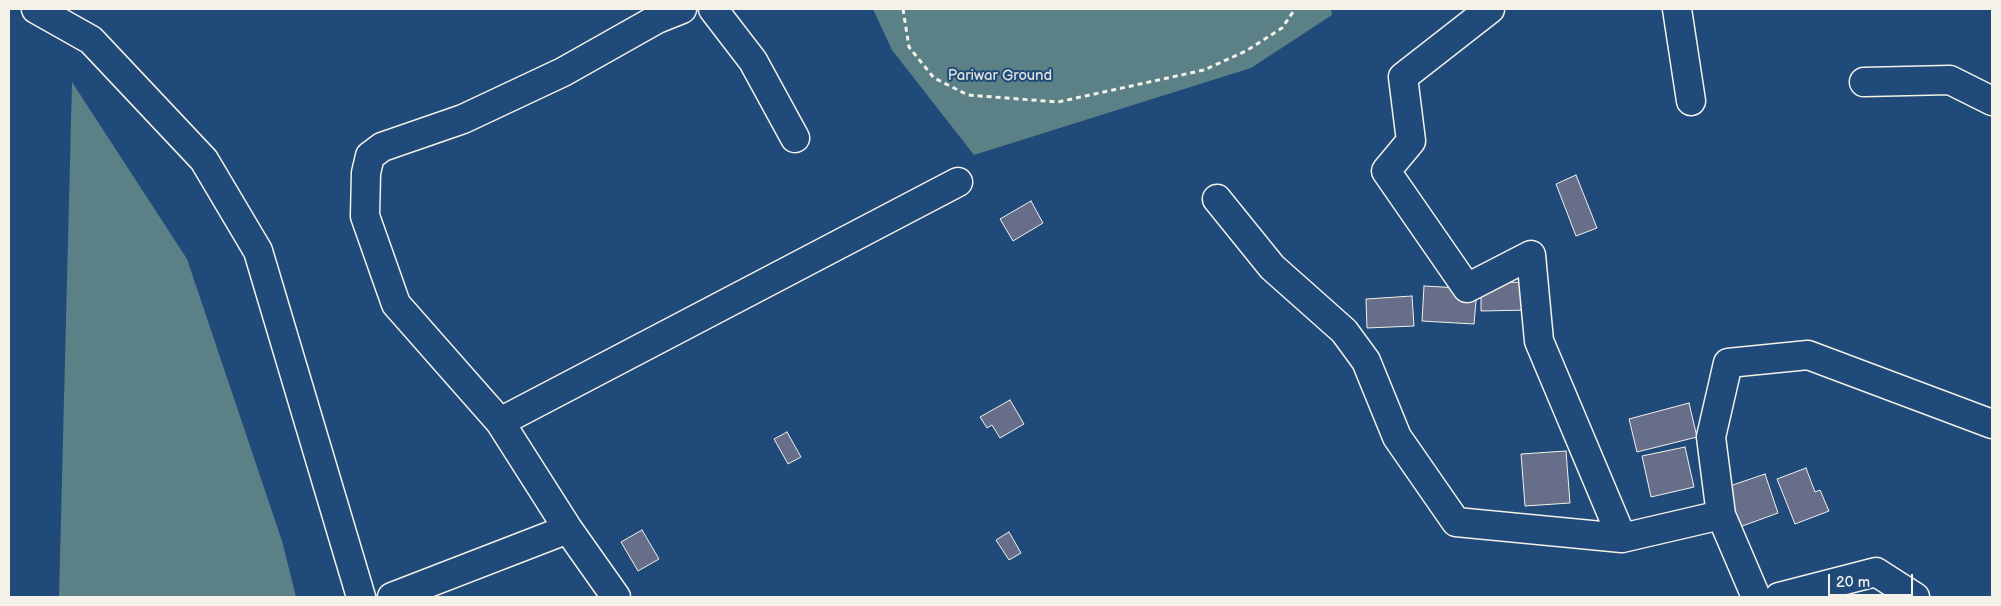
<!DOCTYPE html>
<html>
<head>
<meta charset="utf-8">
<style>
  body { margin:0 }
  #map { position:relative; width:2001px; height:606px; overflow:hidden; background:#1f4a7a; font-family:"Balsamiq Sans",sans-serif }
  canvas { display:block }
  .frame { position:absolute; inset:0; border:10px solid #f4f1e8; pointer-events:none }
  .scale { position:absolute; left:1828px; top:574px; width:85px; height:22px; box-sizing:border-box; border:2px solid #f4f1e8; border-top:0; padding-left:6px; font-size:15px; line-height:18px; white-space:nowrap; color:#f4f1e8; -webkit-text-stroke:4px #1f4a7a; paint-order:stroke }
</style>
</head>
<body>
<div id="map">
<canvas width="2001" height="606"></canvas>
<div class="frame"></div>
<div class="scale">20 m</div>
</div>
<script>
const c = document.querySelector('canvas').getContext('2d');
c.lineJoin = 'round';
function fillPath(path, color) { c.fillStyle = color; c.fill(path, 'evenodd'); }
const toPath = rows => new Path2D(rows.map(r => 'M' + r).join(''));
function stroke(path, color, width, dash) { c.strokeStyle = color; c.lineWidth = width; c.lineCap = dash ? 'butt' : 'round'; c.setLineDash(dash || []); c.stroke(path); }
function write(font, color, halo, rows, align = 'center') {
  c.font = font + ' "Balsamiq Sans",sans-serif'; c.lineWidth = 4; c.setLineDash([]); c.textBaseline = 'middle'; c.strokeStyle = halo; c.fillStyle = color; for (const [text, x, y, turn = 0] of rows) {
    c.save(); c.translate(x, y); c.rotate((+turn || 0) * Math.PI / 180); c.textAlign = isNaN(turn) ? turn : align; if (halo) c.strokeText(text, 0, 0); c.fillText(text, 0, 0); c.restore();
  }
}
fillPath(toPath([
  [873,9,1331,9,1332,15,1251,68,974,155,892,50],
  [72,82,187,259,282,541,296,597,59,597]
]), '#5b8086');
const building = toPath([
  [1576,175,1597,228,1576,236,1556,184,1576,175],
  [1031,201,1043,223,1013,241,1000,219,1031,201],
  [1530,282,1530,310,1481,311,1481,283,1530,282],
  [1424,286,1477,289,1474,324,1422,321,1424,286],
  [1412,296,1414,326,1367,328,1366,299,1412,296],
  [1010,400,1024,424,1000,438,992,425,987,428,980,417,1010,400],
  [1689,403,1697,437,1637,452,1629,419,1689,403],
  [787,432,801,457,788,464,774,439,787,432],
  [1685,447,1694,487,1651,497,1642,456,1685,447],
  [1566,451,1570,503,1525,506,1521,454,1566,451],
  [1806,468,1815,492,1820,490,1829,511,1795,524,1777,479,1806,468],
  [1765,474,1778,513,1737,528,1724,488,1765,474],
  [642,530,659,559,638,571,621,542,642,530],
  [1009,532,1021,553,1009,560,996,540,1009,532]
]);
fillPath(building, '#676e8a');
stroke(building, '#f4f1e8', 1);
const minor = toPath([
  [36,9,91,40,204,160,258,251,361,597],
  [713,9,753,61,795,138],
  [1490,9,1403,77,1411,141,1386,171,1467,288,1531,255,1539,341,1622,538],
  [1677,9,1691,101],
  [1864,82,1950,80,1992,101],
  [1217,199,1272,267,1344,331,1366,361,1397,437,1456,522,1622,538,1721,515],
  [500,422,958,182],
  [392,597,568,529],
  [616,597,568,529,500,422,396,304,365,216,366,173,370,156,382,147,463,119,563,72,657,19,682,9],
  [1756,597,1721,515,1711,437,1728,363,1808,355,1992,424],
  [1779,597,1876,572,1915,597]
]);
stroke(minor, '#f4f1e8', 31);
stroke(toPath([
  [903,9,909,47,934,78,968,95,1058,102,1204,70,1246,51,1282,28,1295,9]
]), '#f4f1e8', 3, [5, 4]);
stroke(minor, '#1f4a7a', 28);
write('15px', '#dde0d9', '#1f4a7a', [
  ["Pariwar Ground",1000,76]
]);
</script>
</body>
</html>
